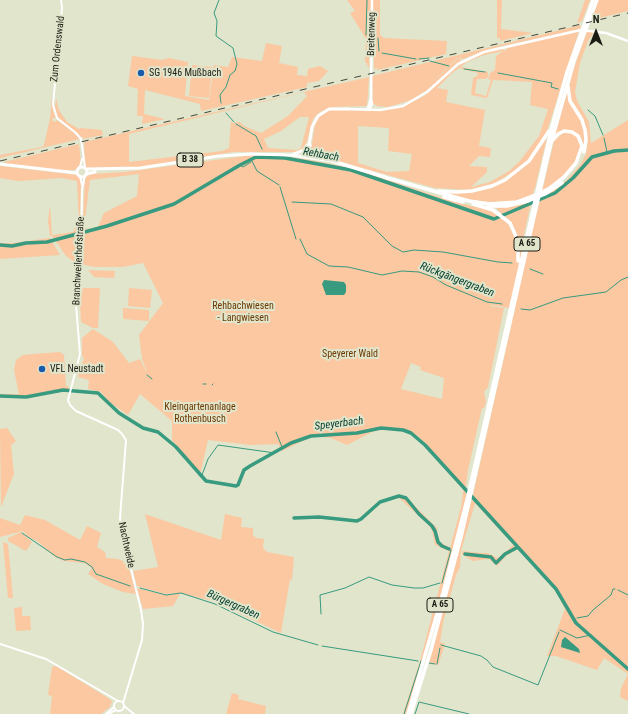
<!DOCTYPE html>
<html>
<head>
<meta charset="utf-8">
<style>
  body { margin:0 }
  #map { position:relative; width:628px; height:714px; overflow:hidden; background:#e0e5cb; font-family:"Roboto Condensed",sans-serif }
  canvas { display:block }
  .north { position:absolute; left:576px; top:12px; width:40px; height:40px; -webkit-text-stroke:3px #e0e5cb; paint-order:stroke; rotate:0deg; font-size:11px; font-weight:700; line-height:16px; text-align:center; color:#1b1c13 }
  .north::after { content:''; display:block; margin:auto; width:14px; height:18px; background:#1b1c13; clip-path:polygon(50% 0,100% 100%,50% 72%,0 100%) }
</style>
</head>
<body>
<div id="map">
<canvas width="628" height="714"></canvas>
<div class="north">N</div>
</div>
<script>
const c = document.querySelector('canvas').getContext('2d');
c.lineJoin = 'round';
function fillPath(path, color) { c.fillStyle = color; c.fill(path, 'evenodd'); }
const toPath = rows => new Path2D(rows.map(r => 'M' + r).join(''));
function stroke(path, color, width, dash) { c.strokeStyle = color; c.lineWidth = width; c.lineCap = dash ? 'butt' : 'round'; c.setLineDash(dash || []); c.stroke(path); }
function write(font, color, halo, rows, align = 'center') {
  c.font = font + ' "Roboto Condensed",sans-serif'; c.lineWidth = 4; c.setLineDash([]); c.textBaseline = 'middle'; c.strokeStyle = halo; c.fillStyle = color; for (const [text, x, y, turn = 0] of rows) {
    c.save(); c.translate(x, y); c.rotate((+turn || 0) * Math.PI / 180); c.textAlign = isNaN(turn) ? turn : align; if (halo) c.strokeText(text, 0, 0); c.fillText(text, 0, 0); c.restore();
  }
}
fillPath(toPath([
  [347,0,371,0,369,68,365,61,366,39,350,13,355,11],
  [373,0,380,0,380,35,384,38,447,41,446,54,377,70,377,68,374,69],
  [497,0,502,0,501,29,533,33,500,41,500,38,497,38],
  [585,0,590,0,582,21,577,23],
  [598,0,628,0,628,11,591,20],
  [581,25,580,29,489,49,463,59,458,58,424,89,459,58,461,61,429,89,411,100,388,107,377,106,373,103,372,76],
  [579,31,546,134,530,158,521,167,495,183,469,190,435,188,319,156,311,151,315,124,319,117,327,111,333,110,379,111,404,106,424,96,460,64,483,53,503,48,504,51,507,49,507,47],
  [503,51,496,56,495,70,490,73,488,79,491,80,486,96,475,93,477,79,485,79,488,77,488,72,461,67,459,68,478,73,477,76,473,78,471,95,487,98,493,80,495,80,532,82,530,105,548,109,539,136,519,162,509,171,490,182,471,187,487,172,487,167,469,166,479,156,490,157,491,148,479,146,485,110,446,102,448,90,437,88,452,73,467,62,484,55],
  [358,126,389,128,388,151,412,154,409,171,387,172,358,163],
  [587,31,594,32,588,41,580,63,575,92,577,101,589,122,591,143,628,120,628,110,628,149,608,151,628,150,628,701,620,697,621,688,628,674,604,658,597,670,556,656,547,656,565,609,555,589,475,503,461,551,460,567,456,575,444,618,440,642,445,644,438,665,429,663,472,499,473,502,474,501,473,495,515,309,491,305,490,306,504,308,488,387,484,392,486,402,484,408,482,408,468,470,465,493,467,493,444,584,410,702,406,714,403,714,420,661,449,551,435,545,432,530,428,524,399,498,399,495,406,497,437,528,438,541,450,548,461,507,464,486,418,436,402,429,382,427,347,445,331,438,313,436,282,451,278,444,251,445,208,440,200,475,172,440,172,421,140,394,128,415,109,402,101,392,88,389,89,380,78,377,84,358,82,356,82,338,93,329,113,342,129,363,140,359,147,373,142,359,139,335,163,303,143,263,123,267,94,267,76,263,66,256,52,236,50,236,48,221,50,205,52,235,73,232,79,220,77,181,62,178,18,181,0,178,0,166,77,175,81,181,80,220,86,229,98,227,104,213,137,196,139,174,90,180,85,219,83,220,85,177,91,174,125,172,252,155,266,154,304,159,352,168,451,201,489,210,506,221,519,240,511,223,496,208,531,202,522,244,528,246,540,198,566,181,580,165,586,154,588,140,587,130,582,116,571,100,569,90,572,74],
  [411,363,421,367,420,370,444,378,442,399,401,389],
  [266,43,282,46,279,63,298,67,297,75,307,76,308,69,320,66,328,71,319,81,307,83,307,87,201,111,200,104,145,90,144,114,165,119,142,124,143,116,137,116,138,89,128,86,132,56,162,60,169,58,188,62,185,96,209,100,214,65,228,67,232,57,262,61],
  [192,65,212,67,209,98,189,96],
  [369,77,367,106,333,107,320,112,313,119,306,145,299,152,233,152,143,167,88,170,85,166,84,142],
  [304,92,307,96,288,116,261,133,244,126,240,122,233,123,231,121,229,148,222,151,129,162,129,134],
  [300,117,309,117,301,148,297,150,268,148,264,139,281,131],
  [567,93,582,123,585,136,584,147,581,137,573,131,570,130,554,137],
  [52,96,53,111,56,118,53,118,52,120,55,122,57,120,74,133,80,139,0,158,0,155,42,147,44,145,50,118],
  [56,98,59,110,67,122,79,129,80,128,102,130,103,135,83,139,83,137,81,137,58,118,55,108],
  [564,132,569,132,577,136,581,144,576,161,561,178,542,192,554,141],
  [547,138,535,188,531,197,516,201,487,202,465,199,441,192,468,193,508,179,529,163],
  [79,144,81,163,75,170,56,170,6,164,4,162],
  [50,238,60,255,0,259,0,243,13,243],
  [88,270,115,271,114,278,94,277],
  [83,288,100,288,98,328,93,328,81,322,80,303],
  [129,288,152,290,150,308,128,306],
  [123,308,149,310,149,321,123,319],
  [60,352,64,355,66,386,69,386,67,391,25,397,0,398,0,394,19,394,14,370,16,360,23,355,33,354],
  [7,428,16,441,11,445,14,474,1,507,0,429],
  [145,514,221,540,225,514,242,518,241,527,253,528,253,535,256,538,264,539,263,548,267,552,294,557,292,580,290,579,281,633,213,601,180,593,165,594,137,586,133,571,158,567],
  [25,515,45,520,80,540,87,526,101,533,97,547,105,552,106,558,118,559,123,561,124,564,128,564,136,594,123,592,103,584,88,574,92,568,84,563,64,561,55,557,37,541,28,537,23,531,0,537,0,518,20,525],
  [21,532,32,542,26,551,8,541,8,538],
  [3,542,8,544,13,598,8,598],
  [513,545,517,549,506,556,497,566,489,559,472,561,462,554,462,551,481,553,488,553,498,558],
  [137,588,164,595,180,594,173,606,143,609],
  [22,607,22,616,30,616,31,630,16,631,14,608],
  [56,666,108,698,112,701,110,707,101,714,50,714,52,696,48,695,52,667],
  [232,693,239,695,238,699,266,706,265,714,226,714]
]), '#fbc8a1');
fillPath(toPath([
  [324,280,344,282,346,285,346,292,344,295,326,295,322,284],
  [565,637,579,649,580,653,561,647,562,640]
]), '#389a7f');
stroke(toPath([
  [219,0,214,13,217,21,216,36,233,48,237,64,235,71,230,75,226,87,220,95,221,103],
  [366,35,367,0],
  [378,38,379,51],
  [382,53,416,59],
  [419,59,429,58],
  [430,61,449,66],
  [464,69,485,72],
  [498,73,552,83,551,87,558,89],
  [588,110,595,116,603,135],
  [226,113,234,122],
  [236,124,256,136,262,149],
  [604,138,607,152],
  [252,161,257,171,279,185],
  [240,165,243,167,251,162],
  [280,187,296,239],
  [292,202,331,204,363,217,392,246,403,252,414,250,443,252,498,262,512,263],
  [300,239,307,254,329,266,348,267,382,275,402,271,419,272,433,277,446,285,487,302,502,304],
  [530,269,543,274],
  [521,309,530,310,563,298,606,292,621,280,628,277],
  [147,375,152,379],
  [203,384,206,384],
  [212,385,213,384],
  [276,432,282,447],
  [199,475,202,475,208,459,218,445,275,453],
  [22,533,57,557,65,560,71,559,85,562,92,567,96,574,130,586],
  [442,583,451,550],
  [140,588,166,595,181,593,215,604,273,632,318,645],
  [618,590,628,595],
  [321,614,320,595,345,588,369,577,392,585,414,588,423,588,440,583],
  [577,618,588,616,593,610,611,595,613,589,615,589],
  [573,619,574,618],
  [560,630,577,638,591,635],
  [441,645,481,656,487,660,493,667,538,685,559,632],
  [322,646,418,661],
  [429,663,435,664],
  [437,664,440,648],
  [404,714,421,661],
  [415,714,419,702,469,714]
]), '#389a7f', 1);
stroke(toPath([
  [0,245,12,246,26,243,47,242,107,226,174,204,240,165,256,157,285,158,351,170,494,219,555,193,573,178,592,157,614,151,628,150],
  [0,396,26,397,63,390,98,393,119,413,143,428,158,432,176,447,206,481,236,486,238,485,244,470,250,466,291,443,311,436,357,433,381,428,403,430,411,433,425,445,556,589,576,623,628,669],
  [294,518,319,517,357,521,361,519,380,502,399,496,406,498,419,514,432,526,435,531,438,542,442,546,449,549],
  [465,554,491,557,496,563,505,554,518,547]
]), '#389a7f', 3.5);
stroke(toPath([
  [61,0,62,8,53,105,57,118,76,133,81,139,85,167],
  [80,167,82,159],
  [85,175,82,190,81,260,76,305,80,354,68,400,70,405,76,411,118,430,122,434,126,440,120,518,122,532,141,610,143,624,142,640,123,703],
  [80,176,82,185],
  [0,644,46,659,118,701],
  '114 706a5 5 0 1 1 10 0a5 5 0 1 1-10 0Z',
  [124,706,134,714],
  [106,714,114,707],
  [108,714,116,710]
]), '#fff', 2);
stroke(toPath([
  [348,109,380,110,403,106,427,92,458,64,484,52,581,30,606,33,628,41],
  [366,110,368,108,371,98,372,0],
  [369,110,372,104,371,99]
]), '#fff', 2.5);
stroke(toPath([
  [294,154,304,150,307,145],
  [307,157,312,127,318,116,329,109,348,109],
  [307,157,310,145],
  [0,164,77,173],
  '77 172a5 5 0 1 1 10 0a5 5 0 1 1-10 0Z',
  [86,169,140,168,219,156,250,154,291,155,332,161],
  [86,174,95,172]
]), '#fff', 3);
stroke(toPath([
  [568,87,570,101,582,120,585,130,586,140,584,152],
  [332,161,385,177],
  [384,177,469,201,490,204,517,202,536,195,550,188,564,177,576,163,582,146,578,136,572,132,564,131,558,134,553,140],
  [438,191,457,192,472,191,492,186,505,180,529,161,549,131],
  [444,197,463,202],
  [473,204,493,210,510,223,518,241,518,261],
  [488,206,507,206,528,201,545,194,562,183],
  [408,714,443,593,468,496,552,126,567,72,593,0],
  [411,714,431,650,461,537,550,147,574,61,597,0]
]), '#fff', 3.5);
stroke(toPath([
  [0,161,628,13]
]), '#45463a', 1, [7, 7]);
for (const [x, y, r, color] of [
  [141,73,4,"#195aab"],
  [42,369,4,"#195aab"]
]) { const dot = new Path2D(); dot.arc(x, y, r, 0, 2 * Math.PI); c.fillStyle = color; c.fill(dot); stroke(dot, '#e0e5cb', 1.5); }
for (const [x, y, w] of [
  [190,160,26],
  [527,244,26],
  [440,605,26]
]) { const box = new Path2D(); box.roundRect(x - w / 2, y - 7, w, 14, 3); c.fillStyle = '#e0e5cb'; c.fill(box); stroke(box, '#1b1c13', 1); }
write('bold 9px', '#1b1c13', null, [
  ["B 38",190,160],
  ["A 65",527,244],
  ["A 65",440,605]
]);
write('10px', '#1b1c13', '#e0e5cb', [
  ["Breitenweg",372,34,-89],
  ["Zum Ordenswald",58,49,-84],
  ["Branchweilerhofstraße",79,261,-87],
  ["Nachtweide",126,545,78]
]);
write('10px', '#1b1c13', '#e0e5cb', [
  ["SG 1946 Mußbach",149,73],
  ["VFL Neustadt",50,369]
], 'left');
write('10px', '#6b3903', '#e0e5cb', [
  ["Rehbachwiesen",243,306],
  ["- Langwiesen",243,318],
  ["Speyerer Wald",350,354],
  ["Kleingartenanlage",200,407],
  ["Rothenbusch",200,419]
]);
write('italic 11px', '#074234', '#e0e5cb', [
  ["Rehbach",321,155,10],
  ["Rückgängergraben",457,280,21],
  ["Speyerbach",339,424,-7],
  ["Bürgergraben",233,605,24]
]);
</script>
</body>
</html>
